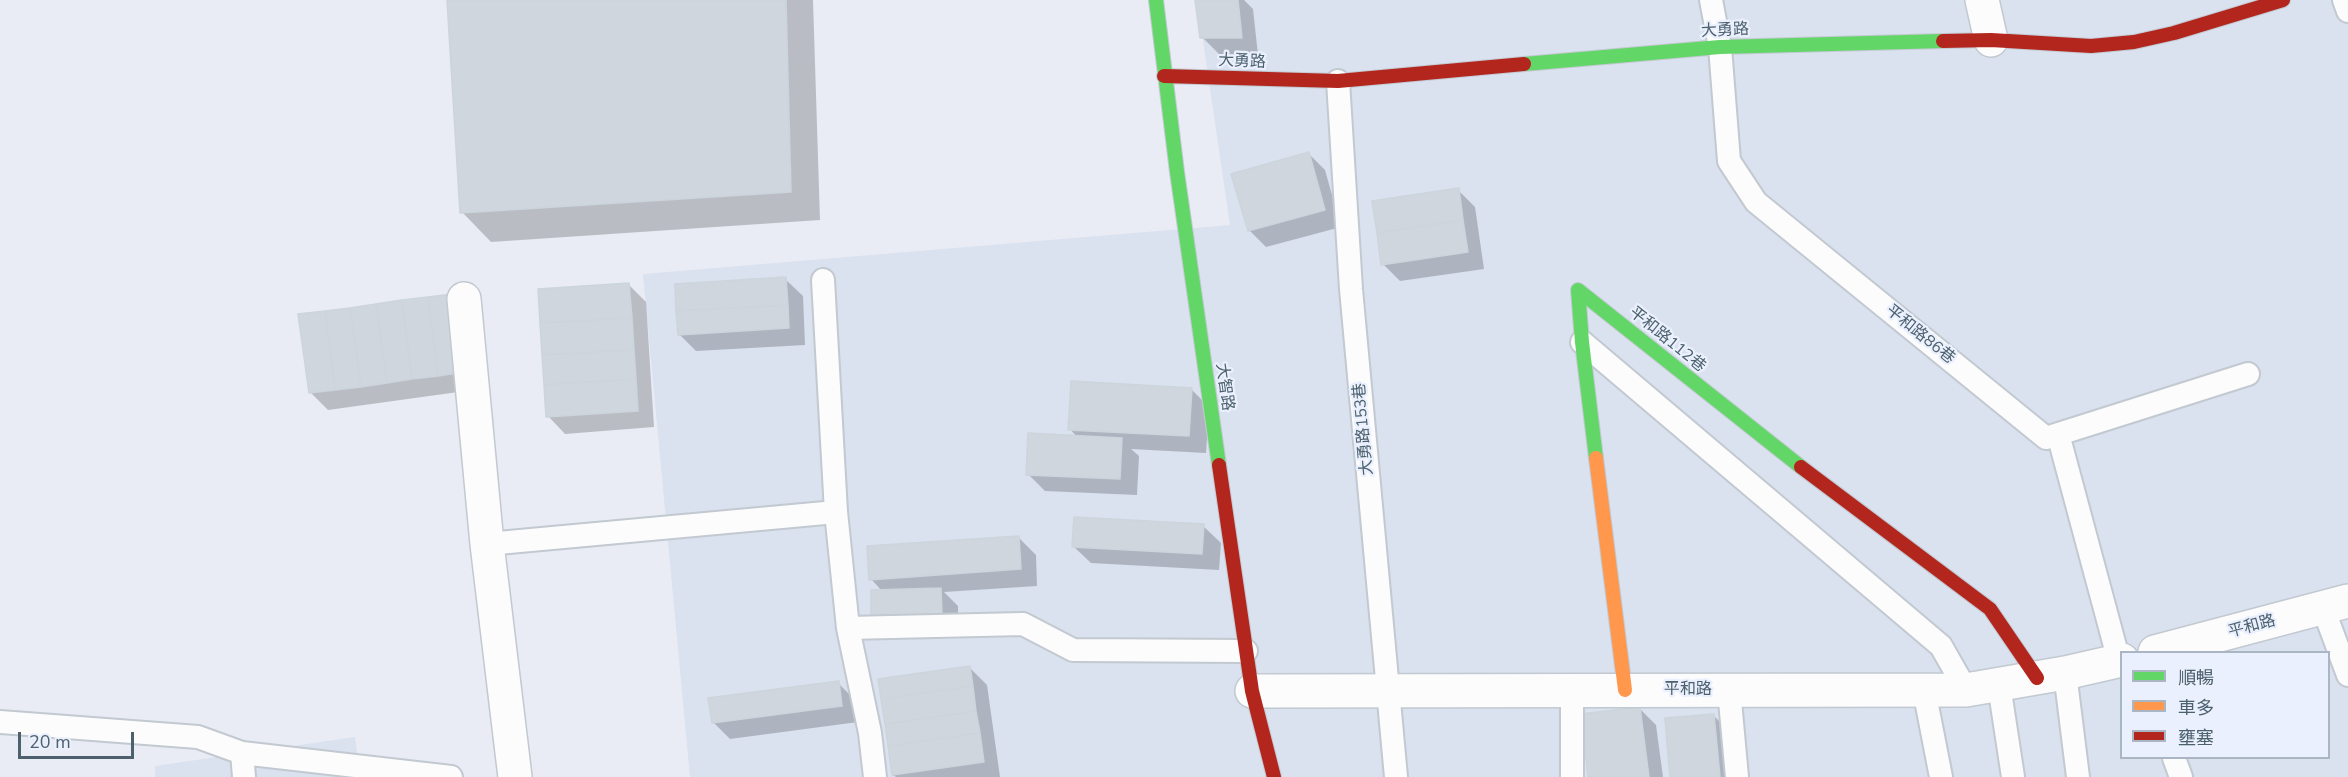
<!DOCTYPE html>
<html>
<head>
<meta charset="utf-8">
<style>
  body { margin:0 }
  #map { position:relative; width:2348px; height:777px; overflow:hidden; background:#e9ecf4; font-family:"Nunito Sans","Noto Sans TC",sans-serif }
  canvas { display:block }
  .legend { position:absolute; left:2120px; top:651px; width:210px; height:108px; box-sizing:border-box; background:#eaf0fd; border:2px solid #abb6c4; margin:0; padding:8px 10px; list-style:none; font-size:18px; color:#4d606e }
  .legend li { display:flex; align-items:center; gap:12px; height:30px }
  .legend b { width:30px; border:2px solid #abb6c4 }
  .scale { position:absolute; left:18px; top:732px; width:116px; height:27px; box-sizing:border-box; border:3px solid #4d606e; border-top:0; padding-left:8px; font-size:18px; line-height:21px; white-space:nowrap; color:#4d606e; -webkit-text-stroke:4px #eaf0fd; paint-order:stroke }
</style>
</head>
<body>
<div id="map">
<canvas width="2348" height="777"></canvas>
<ul class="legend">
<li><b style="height:8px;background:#63d668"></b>順暢</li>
<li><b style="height:8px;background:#ff974d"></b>車多</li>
<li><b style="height:8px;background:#b3261e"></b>壅塞</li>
</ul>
<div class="scale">20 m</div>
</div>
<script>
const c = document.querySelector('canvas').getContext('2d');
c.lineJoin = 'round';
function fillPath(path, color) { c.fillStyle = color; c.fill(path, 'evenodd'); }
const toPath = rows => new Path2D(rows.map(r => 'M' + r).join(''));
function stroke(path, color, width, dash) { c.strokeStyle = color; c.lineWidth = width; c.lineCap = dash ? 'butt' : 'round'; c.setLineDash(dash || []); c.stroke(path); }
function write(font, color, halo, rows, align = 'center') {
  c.font = font + ' "Nunito Sans","Noto Sans TC",sans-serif'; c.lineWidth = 4.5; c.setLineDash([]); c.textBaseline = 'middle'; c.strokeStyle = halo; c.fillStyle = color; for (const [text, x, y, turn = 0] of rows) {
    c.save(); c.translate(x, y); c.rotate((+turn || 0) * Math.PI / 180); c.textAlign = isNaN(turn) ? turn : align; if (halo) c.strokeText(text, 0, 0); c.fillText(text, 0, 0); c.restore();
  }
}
fillPath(toPath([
  [1197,0,2348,0,2348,777,690,777,643,274,1230,225],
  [2122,652,2328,652,2328,758,2122,758],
  [355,737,360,777,155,777,155,766]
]), '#dae1ef');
fillPath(toPath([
  [449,0,813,0,820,220,491,242,462,212],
  [1196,0,1244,0,1253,9,1258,55,1219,54,1202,37],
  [1308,153,1325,170,1341,227,1266,247,1249,230],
  [1458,190,1475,207,1484,269,1400,281,1383,264],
  [785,279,803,296,805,345,696,351,679,334],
  [629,285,646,302,654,427,565,434,548,416],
  [453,295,480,389,328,410,311,393],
  [1192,390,1209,407,1206,453,1131,449,1139,456,1137,495,1045,491,1028,474,1077,437,1070,429],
  [1203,526,1221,543,1219,570,1091,563,1073,546],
  [1019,538,1036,555,1037,586,944,592,958,606,958,631,890,633,882,591,871,579],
  [970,668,987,685,1000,777,896,777,893,775],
  [838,683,855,700,858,722,730,739,713,722],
  [1639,708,1656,725,1663,777,1590,777],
  [1713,715,1730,732,1735,777,1672,777]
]), '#0003');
const building = toPath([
  [447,0,786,0,791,192,460,213,447,0],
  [1195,0,1238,0,1242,38,1200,38,1195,0],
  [1309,152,1325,210,1248,231,1231,174,1309,152],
  [1459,188,1463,220,1377,233,1372,201,1459,188],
  [1463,220,1468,252,1381,265,1377,233,1463,220],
  [786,277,788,305,676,311,675,284,786,277],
  [629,283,632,318,540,323,538,289,629,283],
  [453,294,464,372,438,376,428,297,453,294],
  [428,297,438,376,412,379,402,300,428,297],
  [402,300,412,379,387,383,376,304,402,300],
  [376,304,387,383,361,387,350,308,376,304],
  [788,305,789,328,678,335,676,311,788,305],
  [350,308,361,387,335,390,325,311,350,308],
  [325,311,335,390,309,393,298,314,325,311],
  [632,318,634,350,542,355,540,323,632,318],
  [634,350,636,379,544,385,542,355,634,350],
  [636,379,638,411,546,417,544,385,636,379],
  [1071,381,1192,388,1189,436,1068,430,1071,381],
  [1028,433,1122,438,1120,479,1026,475,1028,433],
  [1074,517,1204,524,1202,554,1072,547,1074,517],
  [1019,536,1021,569,869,580,867,546,1019,536],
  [941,588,942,614,871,617,871,590,941,588],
  [970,666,973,686,881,699,878,679,970,666],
  [839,681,842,706,712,723,708,698,839,681],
  [973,686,976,711,885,724,881,699,973,686],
  [1640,707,1649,777,1588,777,1581,714,1640,707],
  [976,711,980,733,888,746,885,724,976,711],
  [1714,714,1720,777,1670,777,1665,718,1714,714],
  [980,733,984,762,892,775,888,746,980,733]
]);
fillPath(building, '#cfd6de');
stroke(building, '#ccd4dc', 1.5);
const lane = toPath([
  [1711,0,1720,47,1729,161,1756,202,2046,438,2248,374],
  [2344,0,2348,11],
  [1338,81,1351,289,1396,777],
  [823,280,836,512,848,628,870,733,875,777],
  [1582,342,1941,646,1966,690],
  [2058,434,2119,661],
  [487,544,836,512],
  [2323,608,2348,675],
  [848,628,1023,624,1073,650,1246,651],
  [2065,673,2078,777],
  [1999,685,2013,777],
  [1729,690,1737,777],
  [1924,690,1941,777],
  [1572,691,1572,777],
  [0,722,198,737,242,753,451,777],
  [242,753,244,777],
  [2174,758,2181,777]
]);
const street = toPath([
  [1982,0,1991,40],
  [464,299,487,544,515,777],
  [2155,652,2348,601],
  [1252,691,1966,690,2065,673,2122,660]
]);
const fast = toPath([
  [1156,0,1177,172,1219,465],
  [1524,64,1720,47,1943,41],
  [1596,458,1582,342,1578,290,1801,467]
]);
const slow = toPath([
  [1596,458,1625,690]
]);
const jam = toPath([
  [1943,41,1991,40,2091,46,2134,42,2174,33,2283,0],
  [1164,76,1338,81,1524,64],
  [1219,465,1252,691,1274,777],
  [1801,467,1990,609,2037,678]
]);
stroke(lane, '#c2c9d0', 26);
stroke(street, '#c2c9d0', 36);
stroke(fast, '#c3cad2', 16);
stroke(slow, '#c3cad2', 16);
stroke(jam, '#c3cad2', 16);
stroke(lane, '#fcfcfd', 22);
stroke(street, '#fcfcfd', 33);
stroke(fast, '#63d668', 14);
stroke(slow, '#ff974d', 14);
stroke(jam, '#b3261e', 14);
write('16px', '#4d606e', '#eaf0fd', [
  ["大勇路",1725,31,-3],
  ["大勇路",1242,62,2],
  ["平和路86巷",1920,335,39],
  ["平和路112巷",1667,340,39],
  ["大智路",1224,387,82],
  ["大勇路153巷",1364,429,-95],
  ["平和路",2252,627,-15],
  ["平和路",1688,690]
]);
</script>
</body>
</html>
